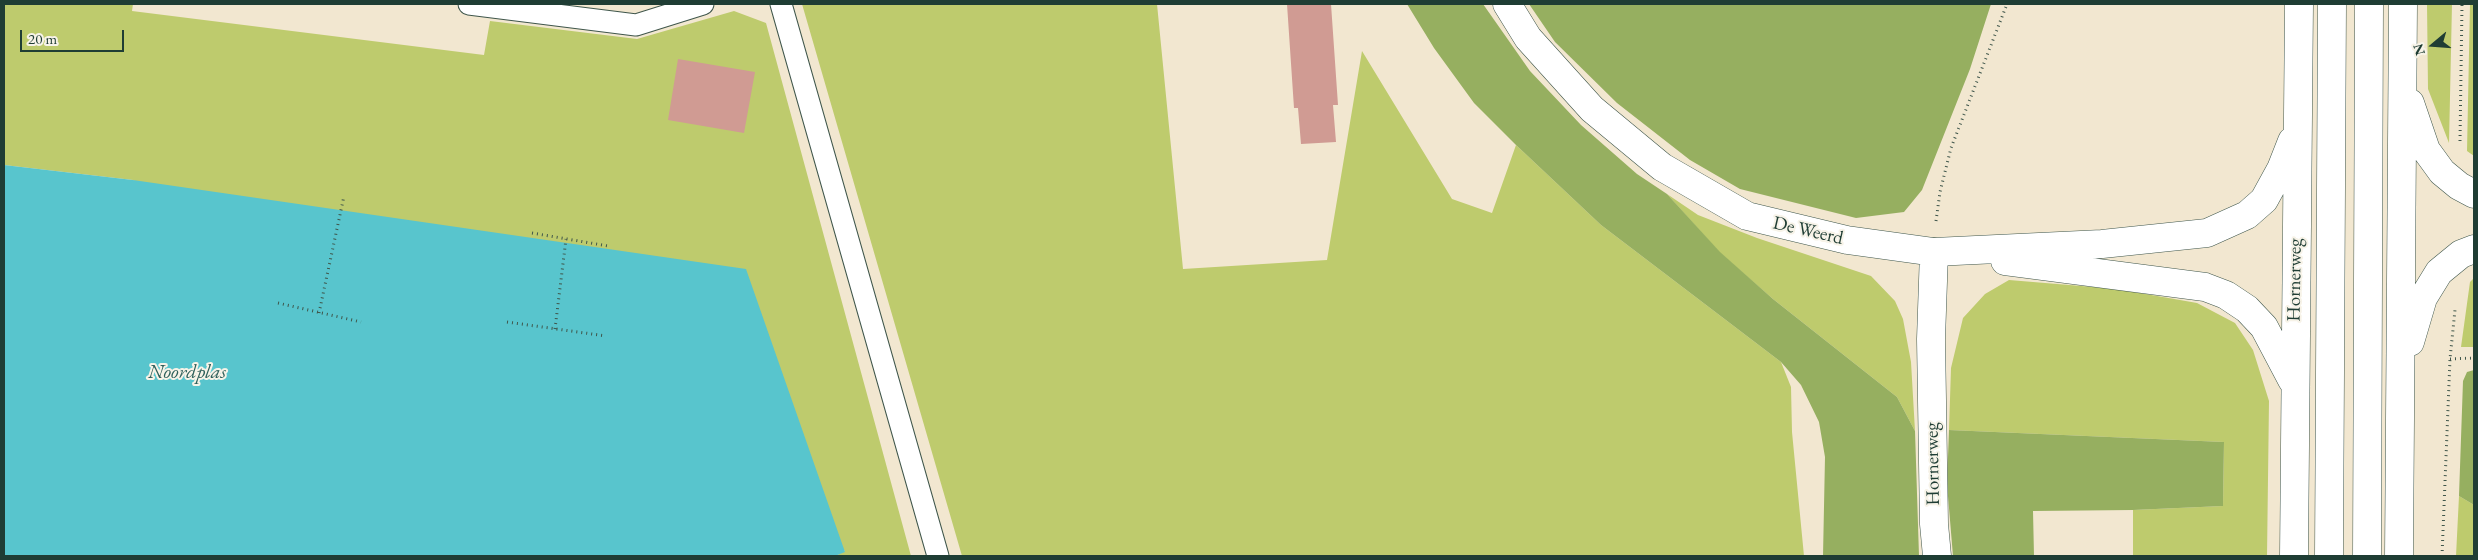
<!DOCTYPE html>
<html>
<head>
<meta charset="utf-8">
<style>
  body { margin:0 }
  #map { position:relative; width:2478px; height:560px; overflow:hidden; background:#f2e7d0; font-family:"EB Garamond",serif }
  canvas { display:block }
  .frame { position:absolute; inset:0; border:5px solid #1f3d34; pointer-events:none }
  .north { position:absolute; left:2408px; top:20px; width:50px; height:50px; -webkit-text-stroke:4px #f7f3e8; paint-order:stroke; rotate:252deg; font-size:14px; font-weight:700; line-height:20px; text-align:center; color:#1f3d34 }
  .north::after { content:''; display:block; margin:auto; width:18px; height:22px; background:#1f3d34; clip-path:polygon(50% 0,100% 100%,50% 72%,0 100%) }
  .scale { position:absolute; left:20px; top:30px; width:104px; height:22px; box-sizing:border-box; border:2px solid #1f3d34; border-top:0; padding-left:6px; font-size:15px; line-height:18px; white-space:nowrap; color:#1f3d34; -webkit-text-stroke:4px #f7f3e8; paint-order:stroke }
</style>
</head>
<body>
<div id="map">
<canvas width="2478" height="560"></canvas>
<div class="frame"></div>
<div class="north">N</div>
<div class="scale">20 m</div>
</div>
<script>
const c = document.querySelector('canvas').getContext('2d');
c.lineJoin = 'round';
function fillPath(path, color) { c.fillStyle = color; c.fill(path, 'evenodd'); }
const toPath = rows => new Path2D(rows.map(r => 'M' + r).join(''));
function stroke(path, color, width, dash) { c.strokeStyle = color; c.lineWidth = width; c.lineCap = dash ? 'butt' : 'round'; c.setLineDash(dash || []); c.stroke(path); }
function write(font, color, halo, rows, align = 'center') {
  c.font = font + ' "EB Garamond",serif'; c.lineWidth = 4; c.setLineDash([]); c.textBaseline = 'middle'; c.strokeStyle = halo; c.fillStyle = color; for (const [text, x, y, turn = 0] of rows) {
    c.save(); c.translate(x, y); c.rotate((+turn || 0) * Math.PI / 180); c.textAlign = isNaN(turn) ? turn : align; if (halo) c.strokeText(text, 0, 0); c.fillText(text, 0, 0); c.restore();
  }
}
fillPath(toPath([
  [4,4,133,4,132,11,484,55,490,21,637,39,734,11,766,23,911,556,835,556,845,551,133,180,4,165],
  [802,4,1157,4,1183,269,1327,260,1362,51,1452,199,1492,213,1516,145,1601,225,1781,362,1791,387,1792,432,1804,556,962,556],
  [2427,4,2452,4,2449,143,2428,89],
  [2470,4,2474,4,2474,156,2467,151],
  [1667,194,1698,215,1757,238,1871,276,1895,301,1903,319,1911,362,1915,431,1897,397,1773,299,1720,253],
  [2474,278,2474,347,2461,347,2470,282],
  [2009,280,2117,289,2197,303,2235,323,2253,350,2269,401,2267,556,2133,556,2133,510,2223,506,2224,442,1949,430,1951,368,1963,318,1985,294],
  [2459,496,2474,505,2474,556,2456,556]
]), '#becb6d');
fillPath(toPath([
  [1407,4,1483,4,1530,71,1581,125,1637,174,1667,194,1720,252,1773,299,1897,397,1915,431,1919,556,1823,556,1825,457,1819,422,1801,385,1781,362,1601,225,1516,145,1474,103,1434,48],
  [1529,4,1991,4,1970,69,1922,190,1904,212,1856,218,1740,189,1690,160,1617,103,1555,42],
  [2474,370,2474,505,2459,496,2463,381,2467,372],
  [1949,430,2224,442,2223,506,2133,510,2033,511,2034,556,1953,556,1947,484]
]), '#96af60');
fillPath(toPath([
  [4,165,133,180,746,269,845,552,835,556,4,556]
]), '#58c5cd');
fillPath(toPath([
  [1287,4,1331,4,1338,105,1333,105,1336,142,1301,144,1298,108,1294,108],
  [678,59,755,72,744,133,668,120]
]), '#d09b93');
const service = toPath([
  [469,4,636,25,703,4],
  [781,4,938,556]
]);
const minor = toPath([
  [1507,4,1528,38,1592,109,1662,167,1747,216,1847,240,1934,252,1931,339,1934,524,1937,556]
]);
const secondary = toPath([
  [2410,103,2426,150,2442,172,2459,186,2474,194],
  [1934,252,2102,244,2207,233,2247,215,2264,200,2281,169,2292,141],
  [2005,261,2205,287,2226,295,2247,309,2264,327,2292,380],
  [2410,342,2423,298,2439,272,2461,254,2474,249],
  [2294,556,2299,4],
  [2399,556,2403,4]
]);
const primary = toPath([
  [2329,556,2332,4],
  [2367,556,2369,4]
]);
stroke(service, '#3f564b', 23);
stroke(minor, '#3f564b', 29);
stroke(secondary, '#3f564b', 29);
stroke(primary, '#3f564b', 29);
stroke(toPath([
  [2460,141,2462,4],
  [1936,221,1940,192,1951,148,2007,4],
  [532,233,608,246],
  [278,303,361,322],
  [319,313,344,196],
  [507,322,606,336],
  [555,329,566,239],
  [2450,359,2474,358],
  [2442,556,2450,359,2455,310]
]), '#3f564b', 3, [1, 4]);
stroke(service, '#fff', 21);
stroke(minor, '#fff', 28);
stroke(secondary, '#fff', 28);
stroke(primary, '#fff', 28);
write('19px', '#1f3d34', '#f7f3e8', [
  ["De Weerd",1808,231,13],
  ["Hornerweg",2295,280,-89],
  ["Hornerweg",1933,464,-91]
]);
write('italic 20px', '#2d5f5a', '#f7f3e8', [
  ["Noordplas",187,373]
]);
</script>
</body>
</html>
